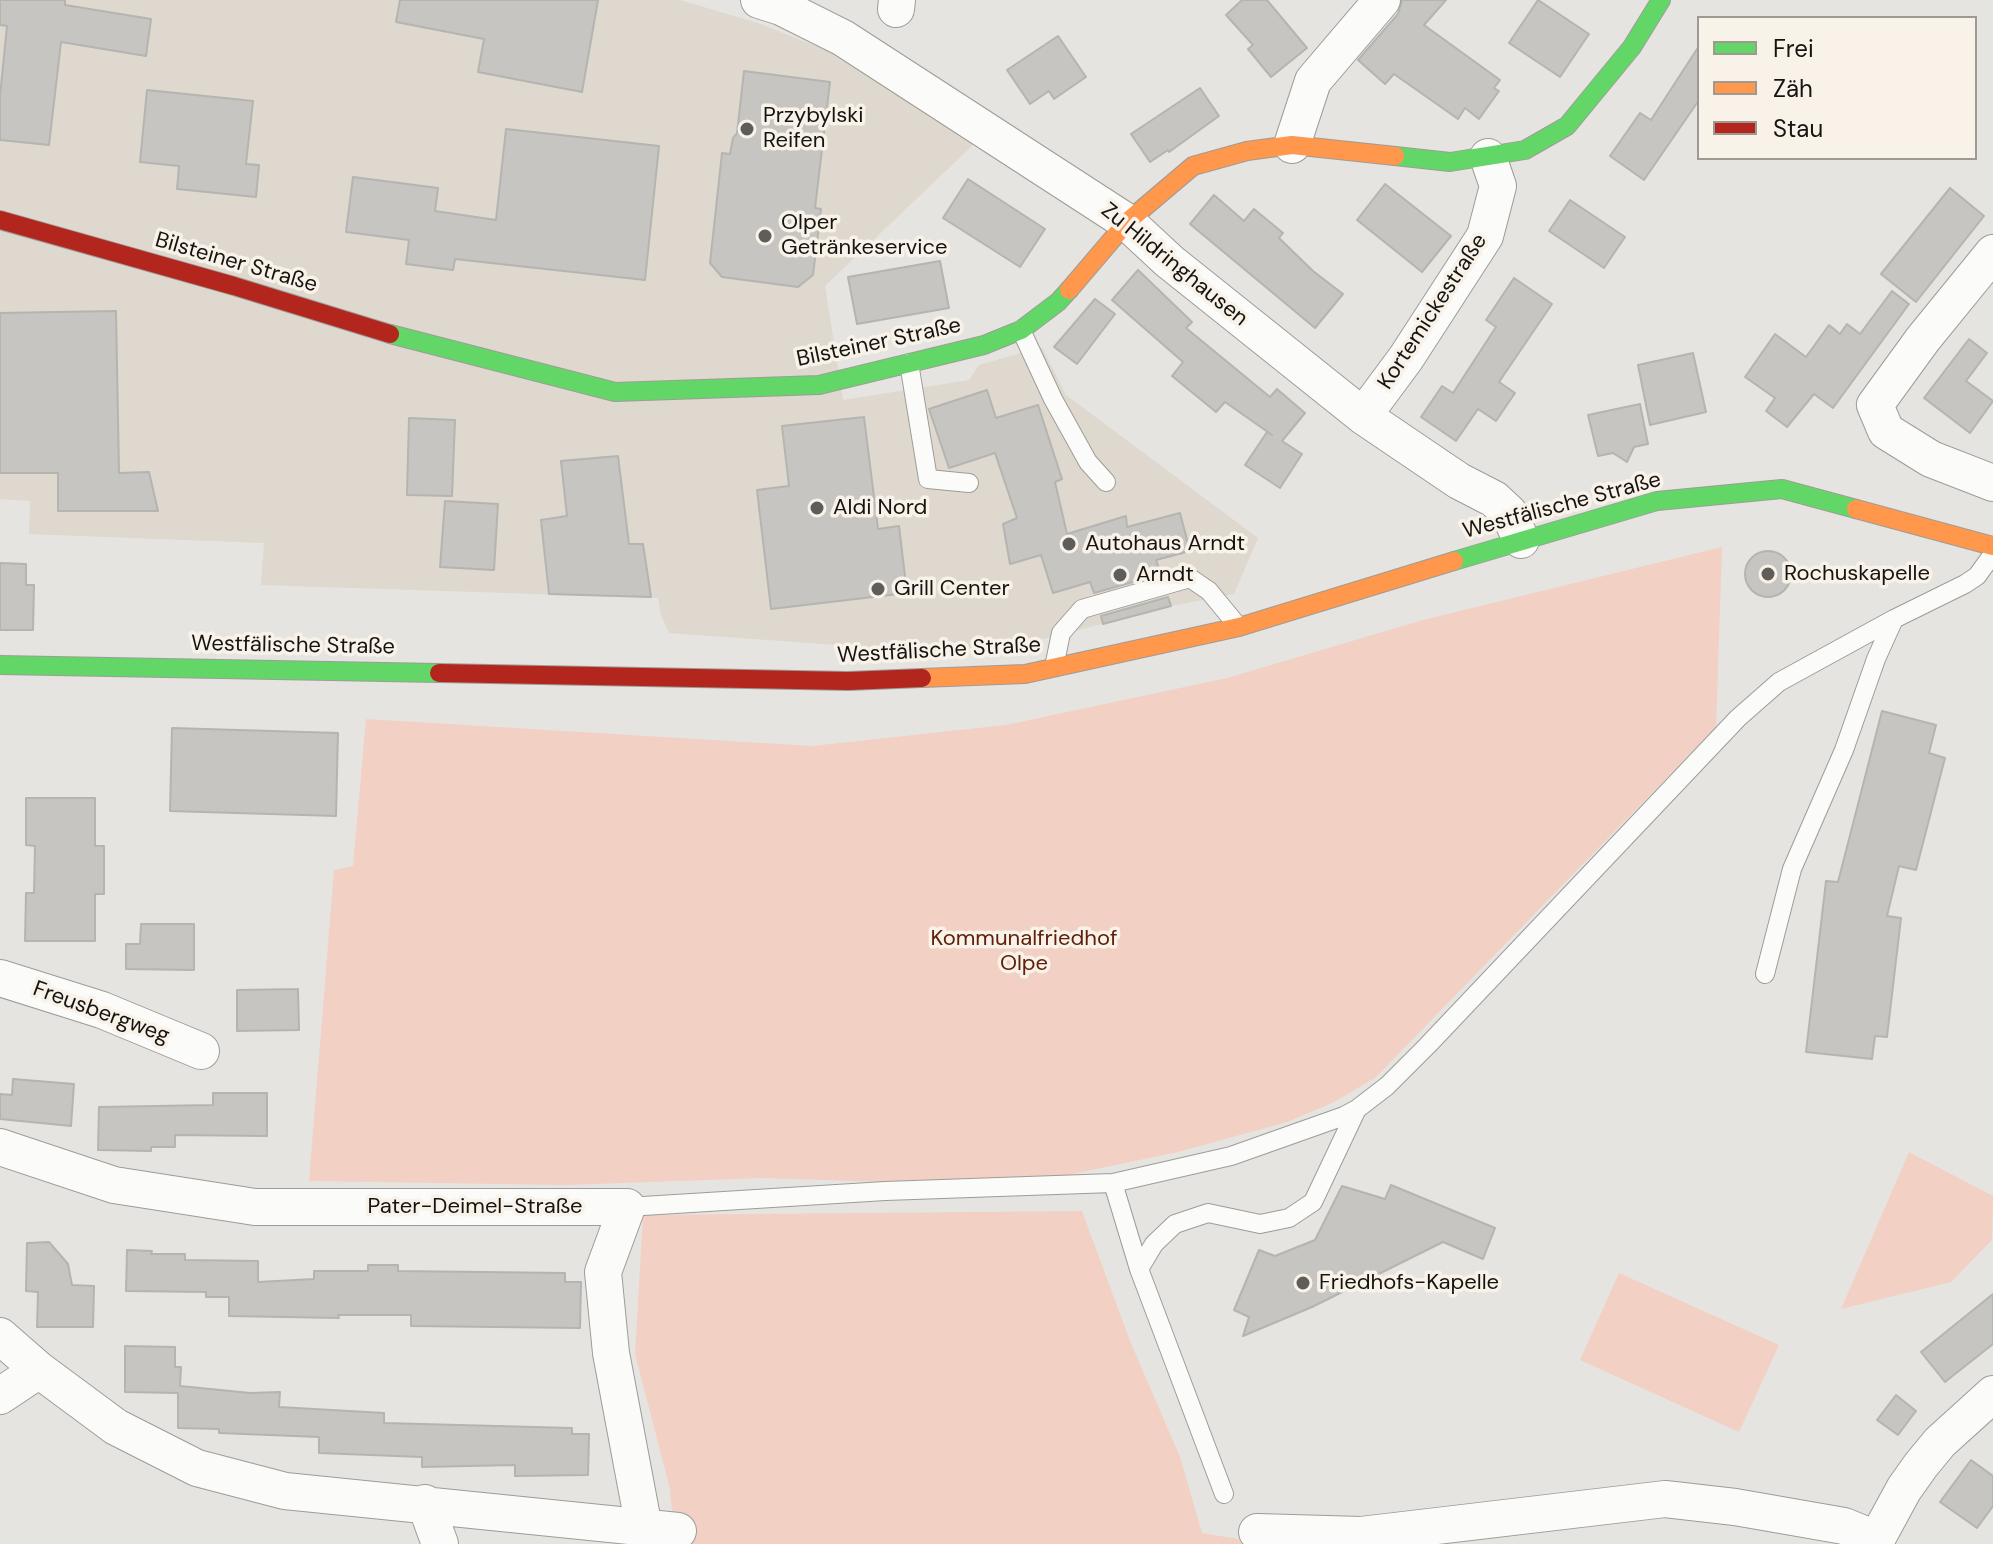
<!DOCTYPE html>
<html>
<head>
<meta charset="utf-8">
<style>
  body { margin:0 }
  #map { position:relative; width:1993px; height:1544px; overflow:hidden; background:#e6e4e0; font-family:"DM Sans",sans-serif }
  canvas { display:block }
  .legend { position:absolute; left:1697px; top:16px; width:280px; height:144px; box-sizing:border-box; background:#f8f2e9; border:2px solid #9e9993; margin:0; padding:10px 14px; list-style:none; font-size:24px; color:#161411 }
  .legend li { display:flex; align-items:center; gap:16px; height:40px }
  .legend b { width:40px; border:2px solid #9e9993 }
</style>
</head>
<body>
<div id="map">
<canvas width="1993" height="1544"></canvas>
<ul class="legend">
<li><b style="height:10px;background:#63d668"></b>Frei</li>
<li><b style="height:10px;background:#ff974d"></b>Zäh</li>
<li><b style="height:10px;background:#b3261e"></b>Stau</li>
</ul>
</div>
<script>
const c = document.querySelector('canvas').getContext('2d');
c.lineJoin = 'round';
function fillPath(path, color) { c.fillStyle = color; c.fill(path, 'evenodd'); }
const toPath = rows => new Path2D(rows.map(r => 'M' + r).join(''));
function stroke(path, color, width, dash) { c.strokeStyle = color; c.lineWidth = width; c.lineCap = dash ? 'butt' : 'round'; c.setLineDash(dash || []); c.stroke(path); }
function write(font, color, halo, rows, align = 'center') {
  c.font = font + ' "DM Sans",sans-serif'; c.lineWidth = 7; c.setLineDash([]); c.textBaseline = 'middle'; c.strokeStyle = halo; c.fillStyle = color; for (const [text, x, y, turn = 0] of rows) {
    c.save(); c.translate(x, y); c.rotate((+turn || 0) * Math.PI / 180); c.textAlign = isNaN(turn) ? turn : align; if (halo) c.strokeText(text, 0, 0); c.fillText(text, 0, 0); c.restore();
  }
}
fillPath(toPath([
  [0,0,680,0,758,23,828,51,974,144,825,286,843,400,969,380,979,365,1042,347,1066,395,1258,538,1234,594,1171,606,1024,644,935,652,669,633,661,615,658,598,261,585,264,543,29,534,30,501,0,499]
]), '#ded8ce');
fillPath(toPath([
  [1722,547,1716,727,1375,1078,1332,1103,1287,1122,1178,1152,1048,1179,889,1182,763,1178,565,1185,309,1181,334,870,353,866,366,719,812,746,1006,725,1227,678,1423,620],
  [1909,1152,1993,1196,1992,1240,1951,1282,1841,1309],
  [1082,1211,1130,1341,1180,1457,1202,1533,1267,1544,675,1544,670,1489,635,1354,643,1215],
  [1619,1273,1779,1345,1739,1432,1580,1360]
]), '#f2d0c4');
const building = toPath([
  [0,0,65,0,65,5,151,19,146,56,61,42,49,145,0,140,0,96,7,26,0,25,0,0],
  [400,0,598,0,582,92,478,72,484,39,396,22,400,0],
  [1242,0,1267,0,1307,48,1271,77,1248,49,1253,45,1226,15,1242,0],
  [1402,0,1446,0,1424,25,1500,80,1494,88,1499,91,1479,119,1465,108,1458,119,1394,74,1385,84,1358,60,1398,14,1402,0],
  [1538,0,1589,34,1560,77,1509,43,1538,0],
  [1058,36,1086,77,1054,99,1049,91,1030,104,1007,70,1058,36],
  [1699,46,1699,100,1644,180,1610,156,1640,113,1651,120,1699,46],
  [744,71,830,82,815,208,821,209,813,275,798,287,722,277,710,263,722,153,730,154,733,138,737,133,744,71],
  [1200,88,1219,116,1169,152,1168,150,1150,162,1131,134,1200,88],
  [147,90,253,101,246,164,259,165,256,197,177,189,179,166,140,162,147,90],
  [506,129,659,146,645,280,455,259,453,270,406,264,409,240,346,232,353,177,438,188,435,211,496,220,506,129],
  [968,179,1045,229,1020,267,943,218,968,179],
  [1385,184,1451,236,1422,272,1357,220,1385,184],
  [1950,188,1984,216,1916,302,1881,274,1950,188],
  [1214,195,1244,221,1254,209,1283,233,1279,238,1313,271,1343,294,1315,328,1190,224,1214,195],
  [1570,200,1625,237,1604,268,1549,231,1570,200],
  [940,261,949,308,857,324,848,277,940,261],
  [1138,270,1192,322,1186,328,1270,397,1277,389,1305,413,1282,441,1302,454,1280,488,1245,465,1267,432,1272,435,1225,402,1216,412,1172,376,1183,362,1112,300,1138,270],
  [1514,278,1552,304,1499,382,1515,393,1496,421,1478,409,1456,441,1421,417,1442,386,1453,393,1496,327,1486,320,1514,278],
  [1892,291,1909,304,1833,408,1814,394,1787,427,1766,411,1775,398,1745,377,1775,334,1806,357,1829,325,1840,334,1847,324,1860,334,1892,291],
  [1095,299,1115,314,1077,364,1054,347,1095,299],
  [116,311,119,473,149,472,158,511,58,511,58,473,0,473,0,313,116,311],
  [1969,339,1987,353,1966,381,1993,401,1970,433,1924,398,1969,339],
  [1693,353,1706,412,1650,425,1638,365,1693,353],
  [987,390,996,418,1038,405,1062,479,1055,482,1067,534,1126,516,1127,527,1180,513,1190,551,1156,560,1161,574,1094,593,1090,582,1053,593,1041,555,1010,564,1003,524,1017,518,995,453,949,468,929,409,987,390],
  [1640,404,1648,444,1634,447,1627,462,1613,453,1598,456,1588,415,1640,404],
  [864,417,878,529,899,526,907,593,771,609,757,490,789,486,782,426,864,417],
  [409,418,455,420,452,496,407,495,409,418],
  [618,456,629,544,643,544,651,597,549,594,541,520,567,516,561,461,618,456],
  [445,501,498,504,494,570,440,567,445,501],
  '1745 574a23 23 0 1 1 46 0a23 23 0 1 1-46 0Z',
  [0,563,26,564,26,585,34,585,33,630,0,630,0,563],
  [1168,597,1171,606,1103,624,1101,616,1168,597],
  [1882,711,1936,725,1929,753,1945,758,1916,870,1899,866,1887,916,1901,918,1887,1037,1875,1036,1872,1059,1806,1052,1826,881,1838,882,1882,711],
  [172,728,338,733,336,816,170,811,172,728],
  [26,798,95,798,95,846,104,846,104,894,95,894,95,941,25,941,26,893,34,893,35,846,26,845,26,798],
  [141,924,194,924,194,970,126,969,126,944,140,944,141,924],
  [298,989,299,1030,237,1031,237,990,298,989],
  [13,1079,74,1084,71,1126,0,1119,0,1094,12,1095,13,1079],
  [213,1093,267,1093,267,1136,175,1135,175,1147,151,1147,151,1151,98,1150,99,1107,213,1105,213,1093],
  [1391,1185,1495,1228,1483,1259,1443,1242,1312,1307,1243,1336,1249,1317,1234,1310,1259,1250,1275,1256,1315,1240,1342,1186,1385,1199,1391,1185],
  [49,1242,68,1264,72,1285,94,1286,93,1327,37,1327,38,1292,26,1291,27,1243,49,1242],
  [127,1250,152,1251,151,1254,185,1254,185,1260,258,1261,258,1282,314,1279,314,1271,368,1271,368,1265,398,1265,398,1271,565,1273,565,1282,581,1282,580,1328,411,1326,411,1315,338,1315,339,1318,229,1316,229,1297,206,1297,206,1292,126,1291,127,1250],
  [1993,1294,1993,1344,1945,1382,1921,1352,1993,1294],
  [125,1346,175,1347,175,1367,181,1367,180,1386,250,1393,280,1392,279,1407,384,1413,384,1423,572,1428,572,1434,589,1434,588,1475,515,1476,515,1465,422,1467,422,1457,319,1453,319,1437,219,1433,219,1429,178,1428,178,1393,125,1392,125,1346],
  [1896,1395,1916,1411,1898,1435,1877,1420,1896,1395],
  [1971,1460,1993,1476,1993,1506,1977,1528,1940,1502,1971,1460]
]);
fillPath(building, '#c6c5c1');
stroke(building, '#b4b4b0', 2);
const lane = toPath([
  [1021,330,1053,399,1088,462,1106,482],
  [909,363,928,479,969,483],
  [1054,667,1061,633,1082,609,1190,578,1209,591,1237,625],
  [1765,974,1792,869,1844,750,1876,659,1894,619],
  [1113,1183,1139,1269,1224,1494],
  [627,1207,885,1191,1113,1183,1231,1156,1344,1116,1357,1109,1387,1086,1427,1046,1738,718,1779,682,1894,619,1965,584,1977,576,1993,554],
  [1139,1269,1154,1244,1175,1224,1208,1213,1260,1224,1289,1218,1313,1202,1357,1109]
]);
const street = toPath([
  [759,0,781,7,843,38,1127,222,1169,261,1363,416,1459,481,1494,499,1509,513,1521,540],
  [896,9,897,0],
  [1292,145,1313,81,1382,0],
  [1993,253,1923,339,1875,405,1886,431,1931,459,1993,483],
  [1363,416,1406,358,1485,236,1498,186,1488,157],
  [0,978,102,1010,201,1051],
  [0,1147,114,1185,255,1207,627,1207,603,1272,611,1353,647,1544],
  [0,1336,39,1370,116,1427,197,1468,285,1491,678,1531],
  [0,1396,39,1370],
  [425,1503,440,1544],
  [1257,1532,1361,1535,1665,1499,1735,1507,1844,1526,1876,1539],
  [1874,1544,1904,1489,1921,1465,1940,1442,1993,1394]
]);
const fast = toPath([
  [1395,156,1450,162,1525,150,1567,126,1632,47,1661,0],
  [390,334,615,392,819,385,984,345,1021,330,1058,302,1069,290],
  [1454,561,1657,501,1782,489,1856,509],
  [0,665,439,673]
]);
const slow = toPath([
  [1069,290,1127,222,1193,166,1247,151,1292,145,1395,156],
  [1856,509,1993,546],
  [922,678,1025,674,1239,627,1454,561]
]);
const jam = toPath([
  [0,220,234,286,390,334],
  [439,673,848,681,922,678]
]);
stroke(lane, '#9d9c98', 20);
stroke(street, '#9d9c98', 38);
stroke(fast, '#9d9c98', 20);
stroke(slow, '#9d9c98', 20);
stroke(jam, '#9d9c98', 20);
stroke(lane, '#fbfbfa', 18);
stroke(street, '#fbfbfa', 36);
stroke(fast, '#63d668', 18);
stroke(slow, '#ff974d', 18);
stroke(jam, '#b3261e', 18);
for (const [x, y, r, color] of [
  [747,129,8,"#5f5d59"],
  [765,236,8,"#5f5d59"],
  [817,508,8,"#5f5d59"],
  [1069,544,8,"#5f5d59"],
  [1768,574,8,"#5f5d59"],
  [1120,575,8,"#5f5d59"],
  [878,589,8,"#5f5d59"],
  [1303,1283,8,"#5f5d59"]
]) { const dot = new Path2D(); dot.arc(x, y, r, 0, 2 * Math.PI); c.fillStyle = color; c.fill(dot); stroke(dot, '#f8f2e9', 3); }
write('22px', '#161411', '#f8f2e9', [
  ["Przybylski",763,116],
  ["Reifen",763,141],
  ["Olper",781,223],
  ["Getränkeservice",781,248],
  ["Aldi Nord",833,508],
  ["Autohaus Arndt",1085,544],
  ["Rochuskapelle",1784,574],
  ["Arndt",1136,575],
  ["Grill Center",894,589],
  ["Friedhofs-Kapelle",1319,1283]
], 'left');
write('22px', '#161411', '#f8f2e9', [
  ["Bilsteiner Straße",236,263,16],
  ["Zu Hildringhausen",1174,265,39],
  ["Kortemickestraße",1433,312,-57],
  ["Bilsteiner Straße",879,343,-12],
  ["Westfälische Straße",1562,506,-15],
  ["Westfälische Straße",293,646,1],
  ["Westfälische Straße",939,651,-3],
  ["Freusbergweg",101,1013,20],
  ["Pater-Deimel-Straße",475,1207]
]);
write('22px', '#61200b', '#f8f2e9', [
  ["Kommunalfriedhof",1024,939],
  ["Olpe",1024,964]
]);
</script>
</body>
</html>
